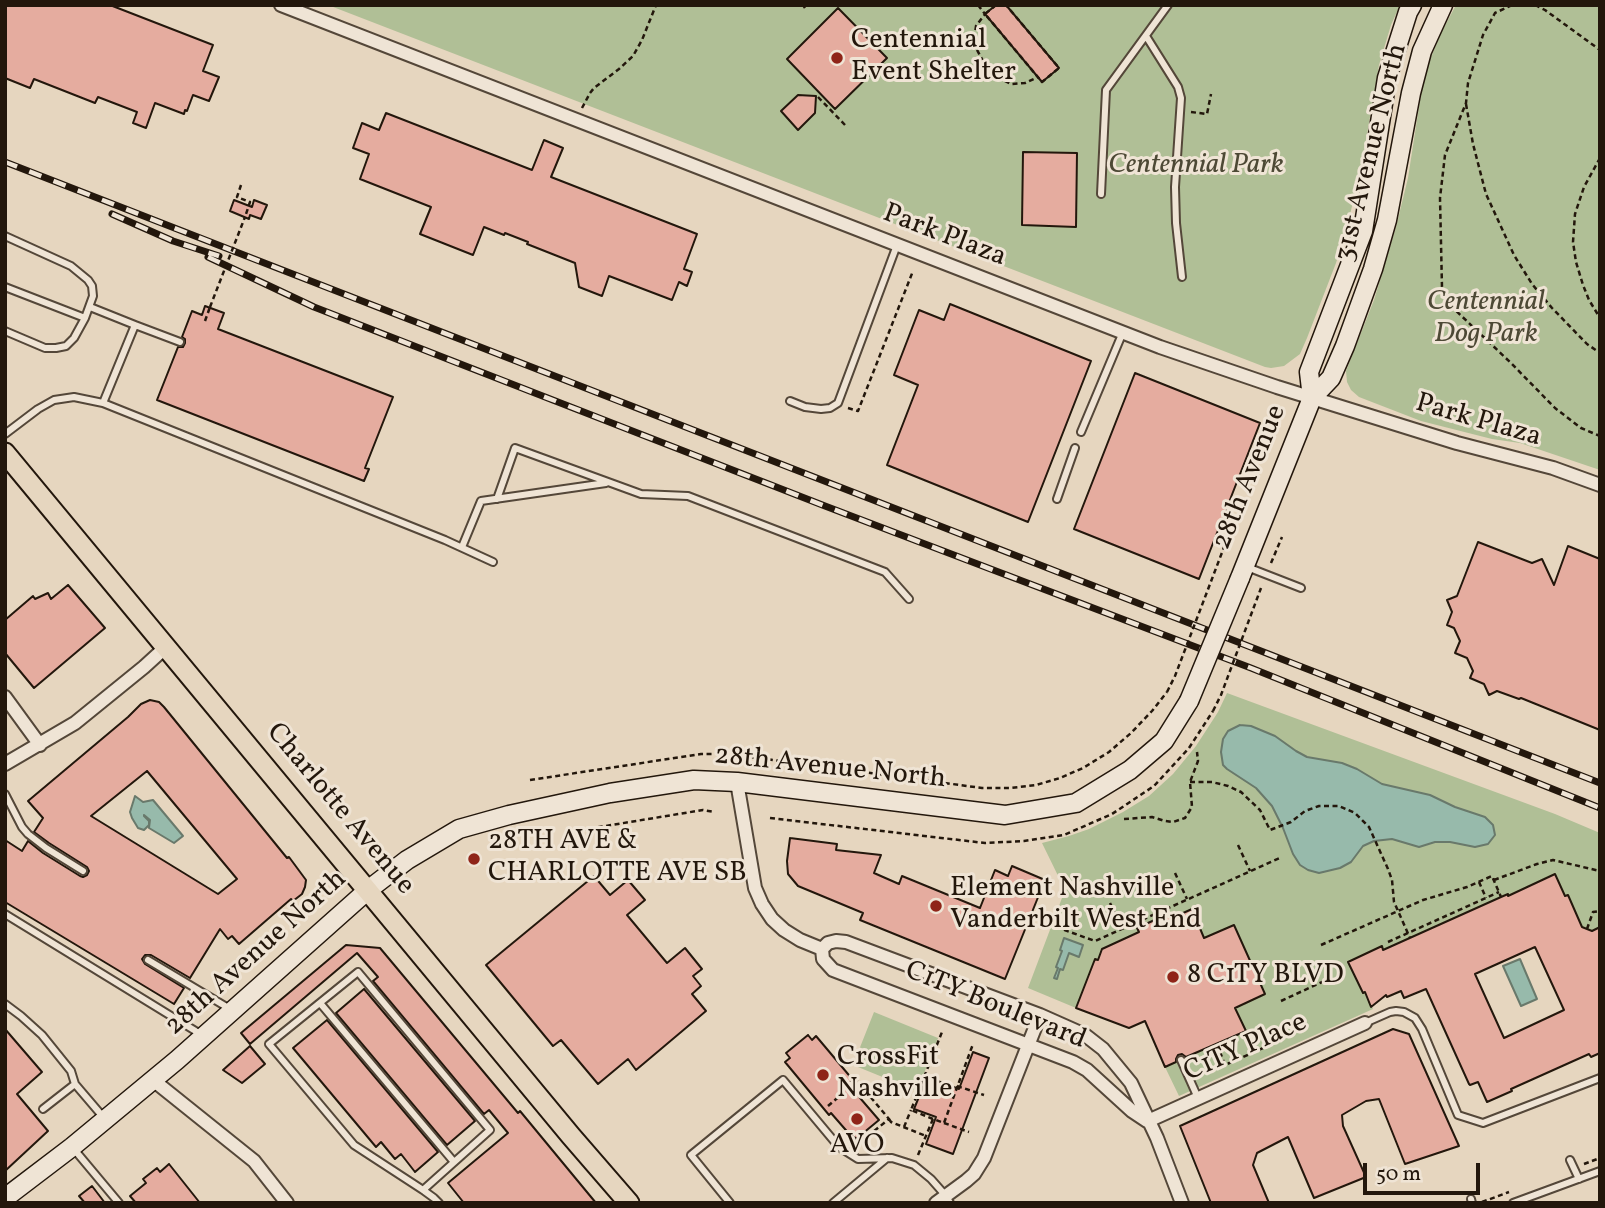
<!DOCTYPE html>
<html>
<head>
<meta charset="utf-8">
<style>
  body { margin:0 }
  #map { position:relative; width:1605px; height:1208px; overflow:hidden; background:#e6d6bf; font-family:Vollkorn,serif }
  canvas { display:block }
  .frame { position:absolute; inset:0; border:7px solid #23170c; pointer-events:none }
  .scale { position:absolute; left:1363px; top:1163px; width:117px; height:32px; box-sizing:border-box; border:4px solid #23170c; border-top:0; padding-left:9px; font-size:21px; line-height:24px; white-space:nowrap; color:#23170c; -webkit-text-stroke:5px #efe4d5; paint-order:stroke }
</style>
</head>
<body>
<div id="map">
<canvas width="1605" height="1208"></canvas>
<div class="frame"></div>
<div class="scale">50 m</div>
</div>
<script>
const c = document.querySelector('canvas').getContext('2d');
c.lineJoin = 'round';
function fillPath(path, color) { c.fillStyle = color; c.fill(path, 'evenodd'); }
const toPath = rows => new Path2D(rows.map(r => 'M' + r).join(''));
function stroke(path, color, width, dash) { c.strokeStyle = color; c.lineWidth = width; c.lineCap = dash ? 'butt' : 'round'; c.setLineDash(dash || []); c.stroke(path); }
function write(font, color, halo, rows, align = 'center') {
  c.font = font + ' Vollkorn,serif'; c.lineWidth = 6; c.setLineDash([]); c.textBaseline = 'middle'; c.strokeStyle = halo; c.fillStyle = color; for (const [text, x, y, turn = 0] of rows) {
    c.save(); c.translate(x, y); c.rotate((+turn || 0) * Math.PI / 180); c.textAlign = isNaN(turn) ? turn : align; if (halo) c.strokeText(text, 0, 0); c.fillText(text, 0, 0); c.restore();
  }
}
fillPath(toPath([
  [328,5,1400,5,1391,25,1379,65,1361,169,1346,231,1336,263,1307,338,1300,354,1284,366,1271,368,1265,367],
  [1456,5,1600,5,1600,470,1520,443,1492,439,1421,421,1359,397,1351,390,1347,382,1346,371,1374,300,1396,227,1408,178,1423,81,1428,64,1442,31],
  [1227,693,1555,814,1600,833,1600,927,1592,931,1582,927,1568,895,1565,896,1555,875,1512,902,1507,894,1383,950,1381,947,1349,962,1362,993,1366,992,1373,1009,1179,1096,1165,1067,1245,1031,1235,1008,1265,994,1234,925,1204,938,1191,909,1172,918,1170,913,1138,928,1139,932,1110,945,1114,953,1098,960,1095,959,1076,1008,1028,988,1065,890,1042,843,1069,836,1089,829,1123,812,1149,796,1173,774,1196,746,1218,712],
  [874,1012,938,1038,917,1091,853,1065]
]), '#b0bf96');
const water = toPath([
  [1240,725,1251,726,1275,736,1296,751,1307,757,1342,763,1357,769,1382,784,1430,795,1455,807,1485,817,1493,825,1495,835,1488,844,1475,847,1450,842,1435,842,1419,847,1392,839,1374,841,1363,846,1351,862,1340,868,1319,873,1308,870,1300,865,1293,854,1283,828,1272,806,1256,788,1227,769,1223,765,1221,752,1223,739,1228,731,1240,725],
  [135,796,143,802,153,800,183,836,174,843,149,828,150,820,144,815,144,816,149,821,149,825,144,830,138,828,132,818,130,812,135,796],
  [1064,938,1083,945,1079,957,1069,953,1063,970,1060,969,1057,979,1054,978,1058,968,1056,967,1062,951,1060,950,1064,938],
  [1520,959,1537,999,1521,1006,1503,966,1520,959]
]);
fillPath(water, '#97baab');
stroke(water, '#69796b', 2);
const building = toPath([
  [5,5,110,5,213,45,203,71,219,77,209,101,193,95,187,111,185,110,184,114,155,103,146,128,133,123,137,112,98,97,95,103,34,79,30,88,5,78,5,5],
  [996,5,1006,5,1059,68,1042,82,985,14,996,5],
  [838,8,887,58,835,109,787,59,838,8],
  [798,95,816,96,815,113,798,130,781,111,798,95],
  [386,113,532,170,544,140,563,148,551,177,697,234,684,269,692,272,687,286,679,282,672,300,609,276,602,296,579,287,575,263,527,244,528,242,505,233,504,235,484,227,473,255,420,234,431,207,360,179,369,154,353,148,362,123,379,130,386,113],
  [1023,152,1077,153,1076,227,1022,225,1023,152],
  [234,200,252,207,254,200,267,205,261,219,250,215,249,219,230,211,234,200],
  [950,304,1091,361,1028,522,887,465,918,385,894,375,919,310,944,320,950,304],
  [205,306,224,313,218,329,393,397,365,468,369,469,364,481,157,400,178,347,183,347,185,343,185,339,182,337,192,311,202,315,205,306],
  [1135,373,1260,423,1199,579,1074,529,1135,373],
  [1478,542,1532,563,1542,559,1554,585,1568,546,1600,559,1600,730,1521,698,1519,699,1497,691,1489,695,1484,684,1470,678,1473,671,1467,658,1455,653,1460,641,1454,628,1447,625,1452,612,1447,600,1457,596,1478,542],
  [68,585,105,628,34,688,5,653,5,620,33,596,35,599,48,593,51,599,68,585],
  [150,700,159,702,164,707,287,858,289,857,306,880,305,887,302,894,293,901,291,899,239,944,232,936,228,939,220,929,190,978,151,955,145,955,142,959,145,964,184,988,174,1004,5,902,5,840,22,851,28,841,43,853,80,876,83,877,87,875,89,871,87,867,49,843,34,832,43,818,28,801,128,717,141,704,150,700],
  [147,771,237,879,218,894,91,816,147,771],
  [790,838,837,844,836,850,881,855,874,873,899,884,902,876,980,908,995,870,1008,876,1012,866,1045,880,1005,979,860,920,863,913,798,886,788,874,787,861,790,838],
  [1555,874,1565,896,1568,895,1582,927,1592,931,1600,927,1600,1053,1591,1057,1589,1054,1511,1089,1512,1091,1487,1102,1478,1082,1470,1085,1469,1084,1426,989,1404,998,1401,991,1387,997,1386,995,1371,1007,1365,992,1363,993,1348,962,1382,946,1383,950,1501,897,1508,894,1508,896,1555,874],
  [1535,947,1564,1010,1504,1038,1475,974,1535,947],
  [594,876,610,895,628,880,645,900,627,915,667,963,685,948,702,969,693,976,701,986,692,994,706,1011,636,1070,628,1059,598,1084,561,1040,553,1046,486,965,594,876],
  [1192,909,1204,938,1234,925,1265,994,1235,1008,1246,1031,1186,1057,1182,1054,1178,1055,1176,1059,1176,1062,1165,1067,1145,1021,1129,1028,1076,1008,1095,959,1098,960,1102,949,1139,932,1137,928,1170,913,1172,918,1192,909],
  [346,945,380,948,518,1113,520,1111,596,1203,464,1203,448,1183,508,1133,489,1110,484,1114,373,981,378,977,357,953,250,1044,241,1033,346,945],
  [364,989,475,1121,447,1145,336,1013,364,989],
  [327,1020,438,1152,415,1172,401,1154,395,1159,381,1142,376,1147,293,1048,327,1020],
  [5,1029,42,1072,17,1094,48,1131,5,1171,5,1029],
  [1393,1029,1409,1034,1459,1146,1405,1164,1379,1099,1366,1101,1342,1115,1343,1126,1366,1177,1314,1198,1288,1137,1257,1153,1253,1165,1269,1203,1211,1203,1180,1126,1393,1029],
  [808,1035,812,1040,816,1036,853,1080,848,1084,879,1120,856,1139,853,1135,851,1136,831,1113,829,1115,785,1062,790,1058,786,1053,808,1035],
  [250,1046,265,1064,242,1083,223,1070,250,1046],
  [973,1052,989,1058,953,1154,926,1144,936,1117,914,1109,927,1077,959,1089,973,1052],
  [169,1164,200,1203,136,1203,130,1196,146,1183,143,1179,157,1168,160,1172,169,1164],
  [92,1186,105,1203,85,1203,79,1196,92,1186]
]);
fillPath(building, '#e5ac9f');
stroke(building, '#23170c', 2);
const service = toPath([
  [1146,36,1178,87,1181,98,1175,187,1176,223,1182,277],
  [1101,194,1106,90,1168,5],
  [5,236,71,266,88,280,92,286,93,296,85,318,74,338,66,346,56,348,45,348,5,331],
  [5,287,85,318],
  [90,307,135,325,103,403],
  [135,325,180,342],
  [790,401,805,407,821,409,830,408,838,403,897,245],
  [1081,432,1123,332],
  [5,434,38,409,54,400,74,397,103,403,445,540,493,562],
  [497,499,515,448,641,494,688,496,885,572,909,599],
  [1057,499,1075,448],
  [462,547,481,501,606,483],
  [1247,567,1301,588],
  [5,794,22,827,28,834,46,848,83,871],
  [5,914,202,1035],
  [148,960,230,1009],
  [320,1003,454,1162],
  [5,1004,21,1016,42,1035,71,1071,75,1084,104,1118],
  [1365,1023,1390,1012,1396,1011,1404,1012,1415,1018,1422,1029,1458,1115,1483,1123,1600,1078],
  [1181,1060,1198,1098],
  [43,1109,75,1084],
  [73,1148,119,1203],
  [1570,1160,1579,1179],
  [423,1190,490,1130,358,972,269,1044,354,1145,423,1190,434,1198,439,1203],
  [1471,1199,1472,1203],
  [730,1203,691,1155,783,1080,839,1147,858,1159,892,1158,914,1165,931,1179,946,1196,950,1203],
  [833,1203,887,1158],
  [1513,1203,1600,1171]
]);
const minor = toPath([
  [281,5,1160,347,1277,387,1457,443,1553,468,1600,485],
  [5,697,40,745],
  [5,764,75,723,144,667,167,646],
  [737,782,755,888,762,904,772,919,784,930,800,940,822,949],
  [822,949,828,943,836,941,846,942,1040,1015,1085,1035,1103,1049,1131,1083,1157,1138,1182,1203],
  [822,949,823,959,833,970,1073,1062,1087,1070,1132,1111,1147,1121],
  [153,1080,254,1161,287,1203],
  [1148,1121,1365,1023],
  [936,1203,966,1181,974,1174,984,1158,1040,1015]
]);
const secondary = toPath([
  [1312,398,1309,372,1363,231,1387,78,1408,12,1412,5],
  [1240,578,1312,398,1331,378,1345,346,1373,269,1387,220,1411,93,1422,51,1443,5],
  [5,1198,72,1147,177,1060,368,890,407,860,459,829,509,815,610,793,694,780,737,782,1005,815,1076,803,1130,770,1164,741,1189,701]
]);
const primary = toPath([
  [5,453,571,1136,629,1203]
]);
stroke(service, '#544739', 10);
stroke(minor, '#544739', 16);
stroke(secondary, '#23170c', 21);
stroke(primary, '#23170c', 23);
stroke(toPath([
  [803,5,805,8],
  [978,5,985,14,976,26,974,41,976,48,983,61,997,77,1011,84,1025,83,1038,77],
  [996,5,985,14,1042,82,1059,68,1006,5],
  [1512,5,1495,13,1483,35,1468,83,1466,103,1445,155,1440,198,1442,288,1452,307,1511,363,1555,408,1581,428,1600,436],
  [1535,5,1545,10,1600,50],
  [818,97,845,125],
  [1466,104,1473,144,1486,194,1514,255,1532,284,1552,308,1587,344,1600,353],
  [582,108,590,93,594,88,619,69,633,56,642,40,656,5],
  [1191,112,1207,114,1211,94],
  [1600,158,1584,187,1575,214,1573,242,1576,262,1583,285,1589,300,1600,318],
  [241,185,237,197,250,202,245,217],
  [205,321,210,307],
  [848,408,858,411,913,271],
  [1271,563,1282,537],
  [751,757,982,788,1010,788,1036,785,1060,778,1083,768,1109,752,1131,733,1152,711,1167,692],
  [530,780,701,754,713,754],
  [1190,782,1212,782,1228,786,1241,792,1260,810,1270,830,1291,822,1305,811,1319,806,1339,806,1355,813,1369,827,1388,869,1392,880,1394,902,1410,938],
  [770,818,985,843,1024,841,1064,835,1112,814,1154,786,1189,748,1213,711],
  [1124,819,1152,817,1165,821,1173,822,1185,818,1192,807,1190,782,1198,761,1197,752],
  [581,830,703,810,714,812],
  [1238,845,1250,871],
  [1175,873,1187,899],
  [1494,880,1537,864,1553,860,1600,871],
  [1479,882,1486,898],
  [1110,903,1122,928],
  [1056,927,1095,941,1282,857],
  [1587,929,1593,912,1600,911],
  [1388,942,1499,892],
  [1321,945,1423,900,1467,887,1492,876,1501,897],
  [1281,1001,1335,976],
  [1220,1052,1225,1065,1279,1041],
  [957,1086,984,1095],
  [828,1106,857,1081,889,1119,863,1140],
  [889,1119,891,1122,926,1136],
  [933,1119,911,1110,942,1032],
  [944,1123,969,1132],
  [904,1127,911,1110],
  [918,1155,933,1119,944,1123,973,1044],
  [1584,1164,1600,1158],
  [1482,1202,1509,1192]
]), '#23170c', 2.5, [5, 3.5]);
stroke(service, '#efe4d5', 6);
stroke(minor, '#efe4d5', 12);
stroke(secondary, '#efe4d5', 18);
stroke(primary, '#e6d6bf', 19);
const rail = toPath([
  [5,162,1600,783],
  [112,214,173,241,219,256],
  [208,257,314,307,825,506,1251,668,1600,808]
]);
stroke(rail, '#23170c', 7);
stroke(rail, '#efe4d5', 4.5, [13]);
const secondaryBridge = toPath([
  [1189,701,1240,578]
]);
stroke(secondaryBridge, '#23170c', 21, []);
stroke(toPath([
  [210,307,245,217],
  [1167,692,1175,676,1234,521],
  [1213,711,1221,695,1261,588]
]), '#23170c', 2.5, [5, 3.5]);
stroke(secondaryBridge, '#efe4d5', 18);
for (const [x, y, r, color] of [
  [837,58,7,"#8f2418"],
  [474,859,7,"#8f2418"],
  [936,906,7,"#8f2418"],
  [1173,977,7,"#8f2418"],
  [823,1075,7,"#8f2418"],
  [857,1119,7,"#8f2418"]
]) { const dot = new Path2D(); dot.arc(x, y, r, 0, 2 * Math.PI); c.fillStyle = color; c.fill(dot); stroke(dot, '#efe4d5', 2.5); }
write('28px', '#23170c', '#efe4d5', [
  ["Centennial",851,42],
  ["Event Shelter",851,74],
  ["28TH AVE &",488,843],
  ["CHARLOTTE AVE SB",488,875],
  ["Element Nashville",950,890],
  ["Vanderbilt West End",950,922],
  ["8 C1TY BLVD",1187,977],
  ["CrossFit",837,1059],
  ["Nashville",837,1091],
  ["AVO",857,1147,"center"]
], 'left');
write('28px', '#23170c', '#efe4d5', [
  ["31st Avenue North",1373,153,-76],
  ["Park Plaza",944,237,21],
  ["Park Plaza",1478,422,16],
  ["28th Avenue",1251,478,-68],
  ["28th Avenue North",830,769,6],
  ["Charlotte Avenue",339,810,50],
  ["28th Avenue North",257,954,-42],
  ["C1TY Boulevard",995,1007,22],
  ["C1TY Place",1246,1049,-24]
]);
write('italic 28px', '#4d4935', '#efe4d5', [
  ["Centennial Park",1196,167],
  ["Centennial",1486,304],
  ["Dog Park",1486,336]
]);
</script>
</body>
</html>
